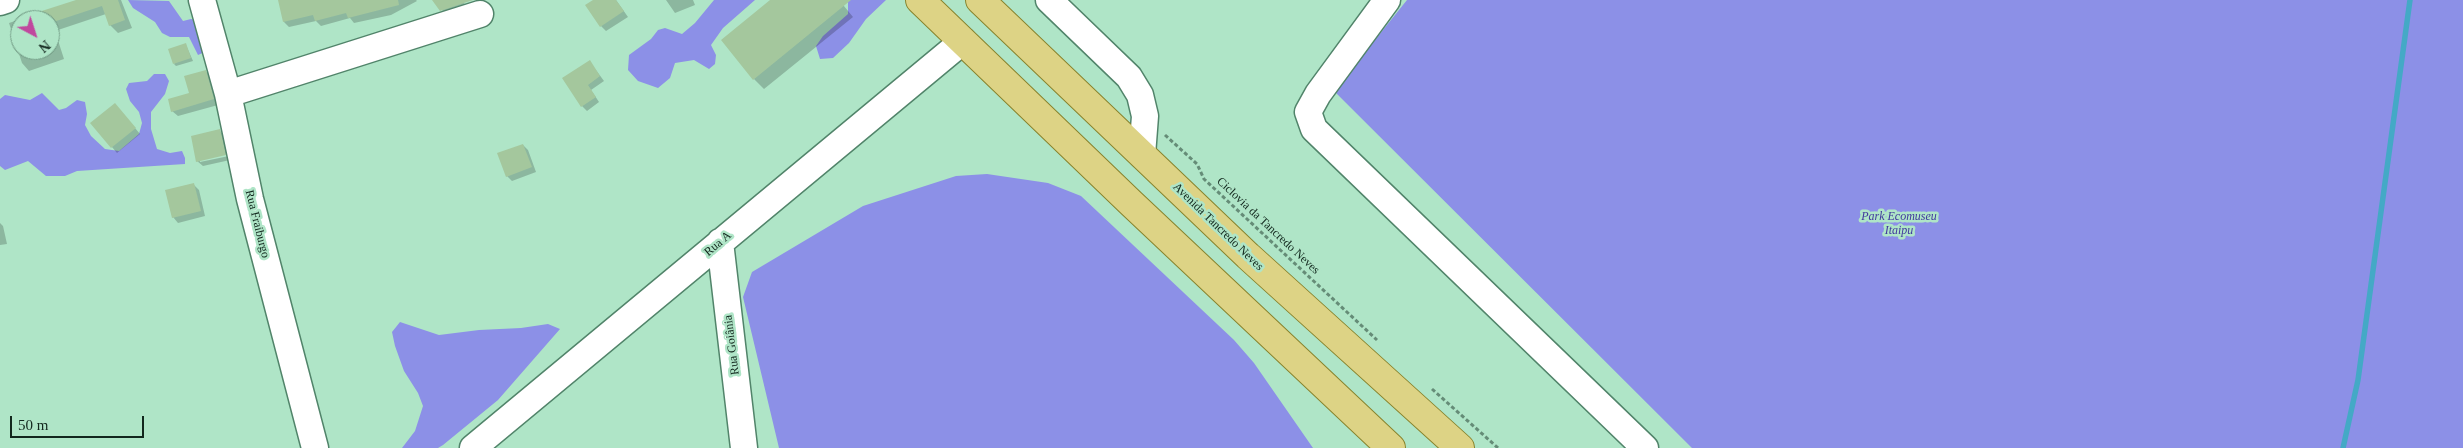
<!DOCTYPE html>
<html>
<head>
<meta charset="utf-8">
<style>
  body { margin:0 }
  #map { position:relative; width:2463px; height:448px; overflow:hidden; background:#afe5c7; font-family:"Times New Roman",serif }
  canvas { display:block }
  .north { position:absolute; left:10px; top:10px; width:50px; height:50px; box-sizing:border-box; background:#afe5c7; border:1px solid #709983; border-radius:50%; rotate:140deg; font-size:14px; font-weight:700; line-height:20px; text-align:center; color:#12271d }
  .north::after { content:''; display:block; margin:auto; width:18px; height:22px; background:#c0489e; clip-path:polygon(50% 0,100% 100%,50% 72%,0 100%) }
  .scale { position:absolute; left:10px; top:416px; width:134px; height:22px; box-sizing:border-box; border:2px solid #12271d; border-top:0; padding-left:6px; font-size:15px; line-height:18px; white-space:nowrap; color:#12271d; -webkit-text-stroke:4px #afe5c7; paint-order:stroke }
</style>
</head>
<body>
<div id="map">
<canvas width="2463" height="448"></canvas>
<div class="north">N</div>
<div class="scale">50 m</div>
</div>
<script>
const c = document.querySelector('canvas').getContext('2d');
c.lineJoin = 'round';
function fillPath(path, color) { c.fillStyle = color; c.fill(path, 'evenodd'); }
const toPath = rows => new Path2D(rows.map(r => 'M' + r).join(''));
function stroke(path, color, width, dash) { c.strokeStyle = color; c.lineWidth = width; c.lineCap = dash ? 'butt' : 'round'; c.setLineDash(dash || []); c.stroke(path); }
function write(font, color, halo, rows, align = 'center') {
  c.font = font + ' "Times New Roman",serif'; c.lineWidth = 5; c.setLineDash([]); c.textBaseline = 'middle'; c.strokeStyle = halo; c.fillStyle = color; for (const [text, x, y, turn = 0] of rows) {
    c.save(); c.translate(x, y); c.rotate((+turn || 0) * Math.PI / 180); c.textAlign = isNaN(turn) ? turn : align; if (halo) c.strokeText(text, 0, 0); c.fillText(text, 0, 0); c.restore();
  }
}
fillPath(toPath([
  [128,0,169,1,183,21,191,19,198,21,207,51,198,55,189,37,170,37,162,33,155,22,133,8],
  [714,0,755,0,723,28,711,45,716,55,715,64,709,69,694,60,675,63,670,78,658,88,638,81,628,70,629,55,651,39,658,30,665,28,682,34,695,23],
  [848,0,886,0,866,19,849,43,833,58,820,59,816,46,823,36,848,14],
  [1407,0,2463,0,2463,448,1692,448,1334,91],
  [154,74,165,74,169,81,165,94,151,112,151,129,157,149,170,153,182,151,185,158,185,164,77,171,65,176,46,176,28,161,5,170,0,166,0,99,5,95,30,100,42,93,59,110,66,108,77,100,85,102,87,114,85,125,91,136,105,149,119,151,139,134,142,123,139,112,130,101,126,89,129,83,147,81],
  [987,174,1048,183,1081,196,1234,340,1254,363,1313,448,779,448,743,297,752,272,863,206,956,176],
  [400,322,439,335,479,330,521,328,548,324,560,329,498,400,443,445,438,448,402,448,415,431,423,406,418,393,404,371,395,346,392,332]
]), '#8c90e7');
fillPath(toPath([
  [79,0,121,0,132,28,118,33,110,25,106,14,55,31,64,59,29,71,22,63,9,23],
  [20,20,50,20,50,50,20,50],
  [279,0,416,0,417,1,391,15,354,23,350,18,321,26,316,21,289,27,284,22],
  [434,0,462,0,468,9,447,16],
  [595,0,616,0,628,17,606,31,601,26],
  [666,0,693,0,695,5,675,13],
  [772,0,839,0,853,17,764,89,754,79],
  [186,45,193,61,176,66,174,64],
  [590,62,604,81,591,90,599,102,587,111,582,106],
  [205,71,211,76,218,105,178,116,172,111,190,93],
  [120,110,140,134,117,153,92,123],
  [220,131,225,136,229,153,200,160,200,162,229,156,230,160,203,166,197,161],
  [523,145,528,150,536,172,512,181,507,176],
  [194,185,199,190,205,216,178,223,173,217],
  [0,223,3,226,7,244,0,245]
]), '#0003');
stroke(toPath([
  [2343,448,2358,380,2410,0]
]), '#44a9c6', 5.5);
fillPath(toPath([
  [76,0,118,0,125,20,109,26,102,6,50,23,50,20,23,20,23,17],
  [278,0,398,0,399,5,348,18,346,13,315,21,313,15,283,22],
  [432,0,473,0,440,11],
  [593,0,616,0,624,11,600,27,585,5],
  [770,0,851,0,753,80,721,40],
  [186,43,191,58,173,64,168,49],
  [590,60,600,76,588,85,596,97,581,107,562,78],
  [206,70,214,99,171,112,168,99,189,93,184,76],
  [115,103,136,128,111,148,90,123],
  [220,129,226,155,196,162,191,136],
  [523,144,532,167,506,177,497,153],
  [194,183,201,211,172,218,165,190]
]), '#a4c79d');
const minor = toPath([
  [202,0,228,94,250,199,315,448],
  [1049,0,1129,77,1140,95,1145,116,1142,155],
  [1387,0,1318,94,1308,112,1314,129,1645,448],
  [0,2,6,0],
  [228,94,480,14],
  [720,242,744,448],
  [473,448,963,41]
]);
const major = toPath([
  [920,0,1131,203,1391,448],
  [980,0,1248,256,1460,448]
]);
stroke(minor, '#51846a', 29);
stroke(major, '#88832c', 30);
stroke(toPath([
  [1165,135,1197,164,1204,179,1377,340],
  [1432,389,1498,448]
]), '#658c77', 3, [4, 2.5]);
stroke(minor, '#fff', 26);
stroke(major, '#ddd385', 28);
write('italic 12px', '#41399d', '#afe5c7', [
  ["Park Ecomuseu",1899,217],
  ["Itaipu",1899,231]
]);
write('12px', '#12271d', '#afe5c7', [
  ["Rua Fraiburgo",257,224,76],
  ["Ciclovia da Tancredo Neves",1268,226,43],
  ["Avenida Tancredo Neves",1218,227,44],
  ["Rua A",718,244,-40],
  ["Rua Goiânia",732,345,-97]
]);
</script>
</body>
</html>
